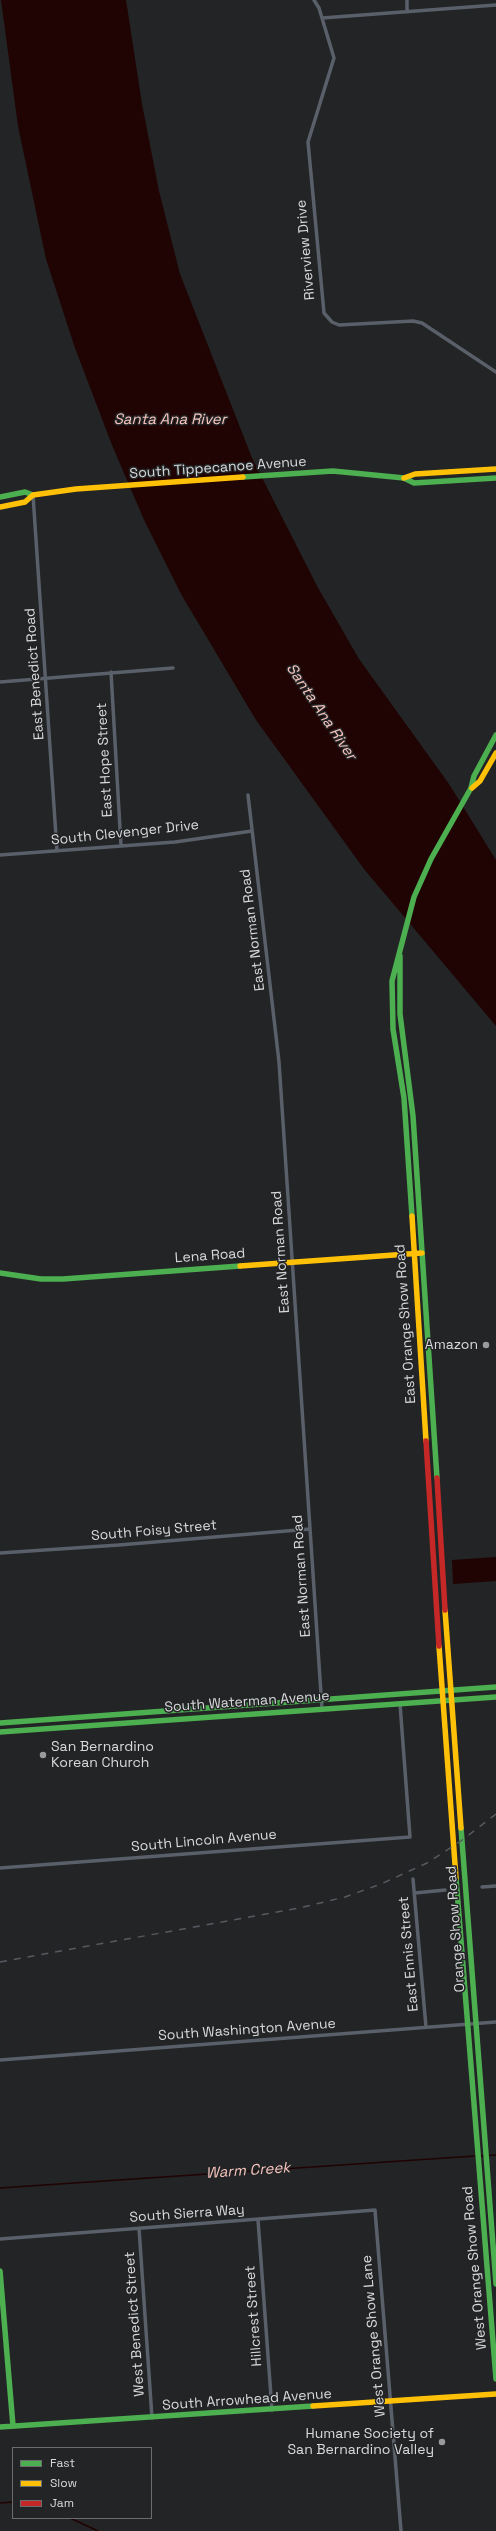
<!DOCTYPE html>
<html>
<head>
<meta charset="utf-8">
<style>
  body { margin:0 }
  #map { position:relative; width:496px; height:2531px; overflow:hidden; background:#232425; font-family:"Space Grotesk",sans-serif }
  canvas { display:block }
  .legend { position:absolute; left:12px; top:2447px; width:140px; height:72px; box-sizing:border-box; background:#222426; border:1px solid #6b6c6e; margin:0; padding:5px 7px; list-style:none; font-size:12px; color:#d8d9db }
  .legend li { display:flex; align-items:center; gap:8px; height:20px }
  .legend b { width:20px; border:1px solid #6b6c6e }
</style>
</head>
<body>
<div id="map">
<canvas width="496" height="2531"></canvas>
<ul class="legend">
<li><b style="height:5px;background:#4caf50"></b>Fast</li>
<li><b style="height:5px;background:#ffc107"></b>Slow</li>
<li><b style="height:5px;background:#c62828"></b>Jam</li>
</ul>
</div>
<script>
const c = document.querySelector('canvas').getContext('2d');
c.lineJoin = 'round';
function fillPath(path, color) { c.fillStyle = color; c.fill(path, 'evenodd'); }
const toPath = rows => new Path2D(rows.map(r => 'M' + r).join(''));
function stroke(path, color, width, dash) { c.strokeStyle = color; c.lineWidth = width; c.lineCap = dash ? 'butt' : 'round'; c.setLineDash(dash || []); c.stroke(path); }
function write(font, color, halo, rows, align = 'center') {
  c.font = font + ' "Space Grotesk",sans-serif'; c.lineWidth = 3; c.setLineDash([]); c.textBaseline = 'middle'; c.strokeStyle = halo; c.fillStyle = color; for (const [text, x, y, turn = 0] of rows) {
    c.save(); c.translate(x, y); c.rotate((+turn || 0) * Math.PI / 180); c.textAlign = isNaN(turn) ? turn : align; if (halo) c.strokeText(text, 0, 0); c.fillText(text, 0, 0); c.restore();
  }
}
fillPath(toPath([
  [1,0,126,0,142,104,159,191,180,274,252,458,317,586,359,659,449,784,496,860,496,1026,364,869,256,720,181,594,145,522,112,445,75,348,46,259,18,126],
  [496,1557,496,1581,453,1584,452,1560]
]), '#200303');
stroke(toPath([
  [479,2156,496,2155],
  [0,2188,475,2156],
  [0,2503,13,2502],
  [70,2518,98,2531]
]), '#200303', 1.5);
stroke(toPath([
  [314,0,319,8,334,58,308,142,324,313,332,322,339,325,413,321,422,323,496,372],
  [407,0,407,12],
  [322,18,496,5],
  [33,495,57,851],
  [111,672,121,846],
  [0,682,173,668],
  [248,795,279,1062,322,1709],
  [0,855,175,842,252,831],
  [0,1553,119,1545,310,1529],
  [0,1868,410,1837,400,1704],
  [413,1879,426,2027],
  [482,1887,496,1886],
  [415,1893,445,1890],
  [0,2060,496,2022],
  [258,2220,272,2410],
  [139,2228,152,2418],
  [0,2239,375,2210,401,2531]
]), '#5a6069', 3.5);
stroke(toPath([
  [243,477,333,471,404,478,414,483,496,478],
  [0,497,25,492,33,495],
  [400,956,400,1014,413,1116,437,1478],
  [412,1216,404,1098,393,1029,392,981,414,897,431,859,471,788,474,776,496,735],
  [0,1273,41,1279,63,1279,240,1266],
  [0,1723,496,1687],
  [0,1732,496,1697],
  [461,1828,496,2284],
  [456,1878,496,2379],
  [0,2271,13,2426],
  [0,2427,313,2406]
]), '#4caf50', 5.5);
stroke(toPath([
  [404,478,415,474,496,469],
  [0,507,25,502,33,495,76,489,243,477],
  [472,788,480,781,496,753],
  [412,1216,426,1441],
  [240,1266,422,1253],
  [445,1610,461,1828],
  [439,1646,456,1878],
  [313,2406,496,2394]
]), '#ffc107', 5.5);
stroke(toPath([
  [426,1441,439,1646],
  [437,1478,445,1610]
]), '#c62828', 5.5);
stroke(toPath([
  [0,1962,299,1908,345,1897,381,1884,427,1863,461,1841,496,1814]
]), '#575a60', 1.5, [7, 7]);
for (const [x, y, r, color] of [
  [486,1345,4,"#999a9b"],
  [43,1755,4,"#999a9b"],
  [442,2442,4,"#999a9b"]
]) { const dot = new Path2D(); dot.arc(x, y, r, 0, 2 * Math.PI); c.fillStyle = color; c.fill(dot); stroke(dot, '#222426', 1.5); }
write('14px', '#d8d9db', '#222426', [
  ["Riverview Drive",306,250,-95],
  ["South Tippecanoe Avenue",218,468,-4],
  ["East Benedict Road",35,674,-94],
  ["East Hope Street",105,760,-93],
  ["South Clevenger Drive",125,833,-6],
  ["East Norman Road",253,930,-97],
  ["East Norman Road",281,1252,-94],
  ["Lena Road",210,1256,-4],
  ["East Orange Show Road",406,1324,-94],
  ["South Foisy Street",154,1531,-5],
  ["East Norman Road",302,1576,-94],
  ["South Waterman Avenue",247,1702,-4],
  ["South Lincoln Avenue",204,1841,-5],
  ["Orange Show Road",456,1929,-94],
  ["East Ennis Street",409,1954,-95],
  ["South Washington Avenue",247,2030,-4],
  ["South Sierra Way",187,2214,-4],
  ["West Orange Show Road",475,2268,-95],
  ["Hillcrest Street",254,2316,-94],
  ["West Benedict Street",135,2324,-94],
  ["West Orange Show Lane",374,2336,-95],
  ["South Arrowhead Avenue",247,2400,-4]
]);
write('14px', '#d8d9db', '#222426', [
  ["Amazon",478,1345],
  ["San Bernardino",51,1747,"left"],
  ["Korean Church",51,1763,"left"],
  ["Humane Society of",434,2434],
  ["San Bernardino Valley",434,2450]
], 'right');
write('italic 15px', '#f8c5bd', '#222426', [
  ["Santa Ana River",170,420],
  ["Santa Ana River",321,712,56],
  ["Warm Creek",248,2171,-4]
]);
</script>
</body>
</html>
